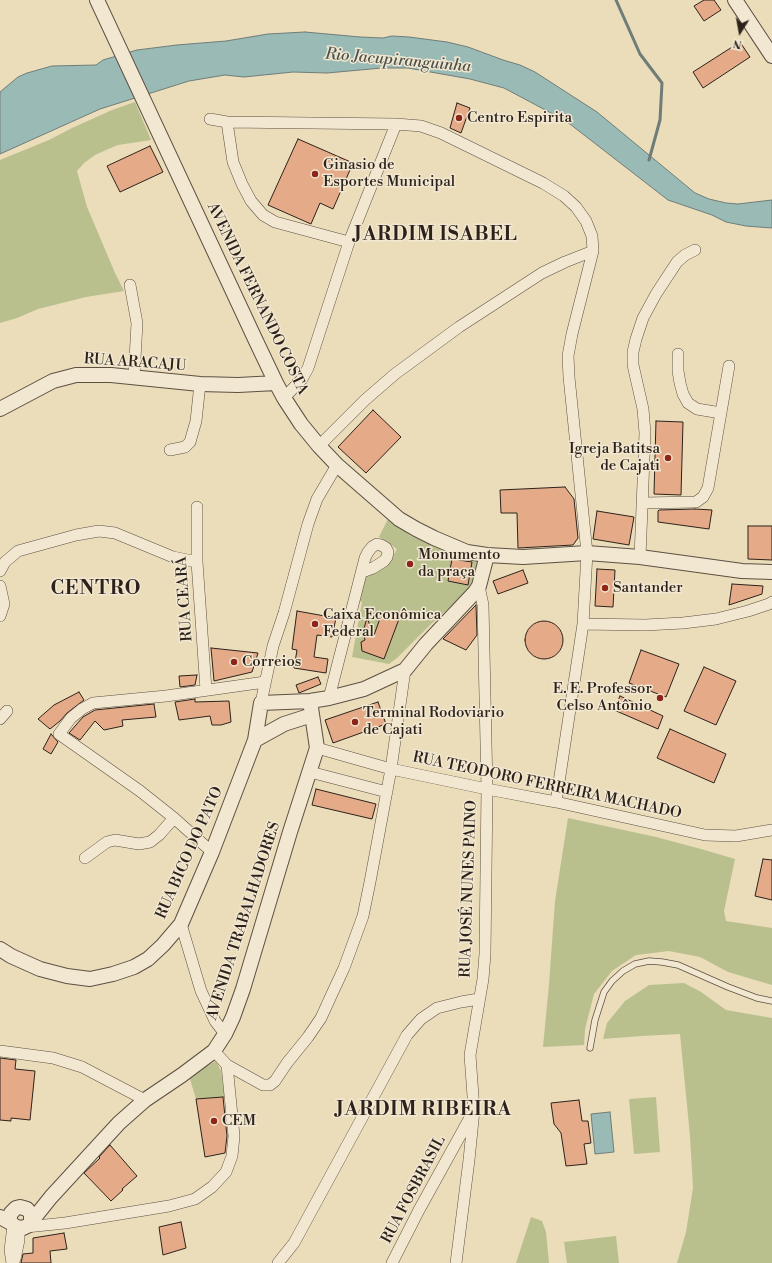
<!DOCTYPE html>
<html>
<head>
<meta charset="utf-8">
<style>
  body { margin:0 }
  #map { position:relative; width:772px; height:1263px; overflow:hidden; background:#ebdcba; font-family:"Libre Bodoni",serif }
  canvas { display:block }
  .north { position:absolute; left:720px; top:12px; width:40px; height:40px; -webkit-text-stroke:3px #f2e8d2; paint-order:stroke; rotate:191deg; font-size:11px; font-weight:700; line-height:16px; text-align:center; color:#2c221b }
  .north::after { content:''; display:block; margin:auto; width:14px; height:18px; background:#2c221b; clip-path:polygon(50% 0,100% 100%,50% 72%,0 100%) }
</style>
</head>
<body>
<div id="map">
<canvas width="772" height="1263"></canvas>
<div class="north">N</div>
</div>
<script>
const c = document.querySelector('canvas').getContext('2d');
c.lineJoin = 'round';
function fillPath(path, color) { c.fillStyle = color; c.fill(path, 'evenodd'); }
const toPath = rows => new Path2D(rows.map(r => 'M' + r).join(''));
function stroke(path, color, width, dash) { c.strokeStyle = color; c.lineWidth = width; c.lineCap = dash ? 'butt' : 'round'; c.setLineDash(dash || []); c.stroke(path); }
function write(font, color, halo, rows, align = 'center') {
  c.font = font + ' "Libre Bodoni",serif'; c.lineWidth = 3; c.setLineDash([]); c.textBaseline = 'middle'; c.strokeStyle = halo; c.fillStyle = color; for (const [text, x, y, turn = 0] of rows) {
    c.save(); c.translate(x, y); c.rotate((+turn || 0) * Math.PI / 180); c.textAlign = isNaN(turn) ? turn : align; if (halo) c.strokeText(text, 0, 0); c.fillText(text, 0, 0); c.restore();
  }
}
fillPath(toPath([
  [135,102,151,140,118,145,106,150,95,155,84,163,77,171,87,207,93,221,115,273,124,291,86,297,38,309,17,318,0,323,0,160,49,140,72,128,112,110],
  [388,519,411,536,477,562,477,571,472,587,429,626,397,658,389,664,352,657,362,602,357,601,366,573,389,563,397,549,379,537],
  [568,818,656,837,701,849,735,859,724,911,726,921,772,928,772,985,728,972,700,957,669,951,636,955,612,971,594,994,585,1029,584,1045,543,1047,549,984,555,901],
  [684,983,701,992,726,1010,772,1018,772,1263,677,1263,686,1232,693,1188,690,1136,680,1034,641,1036,603,1039,607,1023,625,1001,649,985],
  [216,1061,221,1071,225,1097,196,1099,189,1076],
  [656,1097,660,1152,634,1154,629,1099],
  [531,1217,542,1221,546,1232,549,1263,516,1263],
  [616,1236,619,1263,567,1263,564,1242]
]), '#b9c08e');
const water = toPath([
  [305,32,360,37,383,38,392,36,409,37,447,42,468,47,503,60,520,65,535,72,597,112,695,193,709,199,726,203,738,204,772,200,772,228,746,226,726,222,712,215,668,200,566,121,504,88,470,79,408,68,382,68,327,73,293,72,244,77,225,75,189,81,100,109,0,154,0,92,18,77,27,73,52,66,96,65,103,60,137,50,177,45,226,41,268,34,305,32],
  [610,1112,614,1152,595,1154,591,1114,610,1112]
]);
fillPath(water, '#9abab6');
stroke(water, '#6e7d78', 1);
stroke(toPath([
  [616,0,640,54,662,83,660,120,649,160]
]), '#6e7d78', 3);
const building = toPath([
  [704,0,714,0,721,10,704,21,694,6,704,0],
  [740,42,750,57,703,88,693,72,740,42],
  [457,103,470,108,461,133,450,128,457,103],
  [298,139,353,163,333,209,320,203,311,224,268,205,298,139],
  [150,146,163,172,120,192,107,166,150,146],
  [373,410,401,437,366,473,338,447,373,410],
  [656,421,683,422,681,495,654,494,656,421],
  [565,487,574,499,578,538,573,545,518,548,517,513,501,513,500,490,565,487],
  [695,509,712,510,709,529,658,522,658,511,659,510,695,509],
  [597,511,634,517,629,545,593,539,597,511],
  [748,526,772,526,772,560,748,559,748,526],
  [452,559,472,562,468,585,448,581,452,559],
  [597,569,615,570,613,607,595,606,597,569],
  [523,570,528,583,498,594,493,581,523,570],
  [732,584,763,586,762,594,729,605,732,584],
  [476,605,477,635,466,650,443,639,476,605],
  [297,611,336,618,332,637,317,635,314,657,328,659,326,673,294,668,297,650,292,649,297,611],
  [382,613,399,619,384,659,362,651,361,642,365,640,363,632,367,618,374,635,382,613],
  '525 640a19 19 0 1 1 38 0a19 19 0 1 1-38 0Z',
  [211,648,258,653,252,672,214,681,211,648],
  [641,650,679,664,666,697,629,683,641,650],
  [704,667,736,681,716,725,684,711,704,667],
  [197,675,195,685,180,687,179,676,197,675],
  [318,677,321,684,299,693,296,685,318,677],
  [79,692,84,700,67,713,60,721,50,729,38,719,54,705,79,692],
  [620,696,663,716,658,729,614,710,620,696],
  [195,699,195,702,229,701,231,722,221,725,212,725,210,716,179,720,175,702,195,699],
  [378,702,386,724,333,743,325,720,378,702],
  [154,704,156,717,122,720,123,726,104,730,95,721,80,740,69,733,83,717,95,710,154,704],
  [670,729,726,754,714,783,657,758,670,729],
  [51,734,58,742,51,754,43,749,51,734],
  [316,789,376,804,372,819,312,805,316,789],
  [763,859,772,860,772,900,755,896,763,859],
  [0,1058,16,1060,15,1069,35,1071,30,1120,11,1118,11,1121,0,1120,0,1058],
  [223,1097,227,1136,225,1153,205,1157,196,1099,223,1097],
  [579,1100,582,1121,588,1121,591,1143,584,1144,587,1164,566,1166,561,1133,554,1124,551,1103,579,1100],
  [110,1145,137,1176,122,1189,123,1190,111,1201,84,1173,100,1158,99,1157,110,1145],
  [181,1222,186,1248,163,1255,159,1227,181,1222],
  [64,1233,67,1249,50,1251,51,1263,21,1263,23,1254,33,1253,33,1238,64,1233]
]);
fillPath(building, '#e5ab89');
stroke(building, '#2c221b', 1);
const service = toPath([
  [590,1048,595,1020,604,992,612,981,623,971,635,964,649,961,662,962,678,965,728,987,757,998,772,1001]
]);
const minor = toPath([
  [210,119,227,122,396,124],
  [227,122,233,162,242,184,251,201,263,215,275,222,349,242],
  [130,285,137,323,134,377],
  [678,354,678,371,680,383,683,394,688,403,697,409,721,413],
  [284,398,302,379,308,368,349,242,396,124,421,126,441,133,543,183,564,196,576,207,586,221,592,236,593,251,572,334,568,356,569,377,587,553,583,624,556,802],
  [319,446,365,400,395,374,459,327,542,273,565,262,593,251],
  [170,450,185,447,190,442,196,421,200,384],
  [643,503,696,502,703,497,708,488,729,366],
  [197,507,197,562,206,690],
  [640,557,645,433,643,409,633,365,633,352,636,339,643,318,656,294,677,262,685,255,695,250],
  [0,571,5,562,18,551,76,535,99,531,115,533,173,557,197,562],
  [0,586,4,604,0,616],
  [583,624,645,625,683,623,716,619,748,611,769,604,772,602],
  [329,698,365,558,368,552,372,547,377,544,381,545,386,548,388,552,387,557,384,561,373,568,362,572],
  [261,703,273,646,284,613,308,524,317,499,337,465],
  [0,719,7,711],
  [317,748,391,769,487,789,556,802,705,835,736,836,772,830],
  [310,772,387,792],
  [212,852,174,818,140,791,59,734,71,718,82,709,93,703,166,696,265,682],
  [85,858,107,842,115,840,139,844,150,842,159,835,174,818],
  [181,924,201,991,215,1021,225,1034],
  [0,1051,53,1058,82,1067,145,1100],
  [214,1051,227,1065,263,1085,270,1085,275,1081,287,1063,308,1037,321,1018,331,996,344,968,363,916,370,882,391,769,405,670],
  [26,1227,65,1223,169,1206,195,1199,212,1187,226,1172,232,1156,234,1136,227,1065],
  [15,1259,19,1240,19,1229],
  [12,1263,10,1250,13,1226],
  [278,1263,294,1243,407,1035,421,1019,437,1008,461,1002,479,999],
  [392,1263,419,1210,472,1114],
  [456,1263,469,1160,474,1110,470,1055,483,979,485,954,487,789,483,605,479,586]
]);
const tertiary = toPath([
  [97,0,256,341,276,383,284,398,301,424,319,446,337,465,399,519,416,529,434,538,467,552,487,555,523,557,587,553,640,557,742,571,772,572],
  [735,0,772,56],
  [0,409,53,381,76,375,111,375,200,384,238,385,276,383],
  [255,740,284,724,312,715],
  [0,949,11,956,40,969,67,976,90,979,113,974,134,967,148,959,163,945,181,924,212,852,255,740,261,703,310,701,329,698,364,689,405,670,426,644,475,592,479,586,487,555],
  [0,1217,11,1223,16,1227,23,1228,29,1225,31,1222,31,1214,27,1209,20,1207,16,1208,11,1213,9,1220,11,1223],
  [31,1222,51,1197,119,1123,145,1100,182,1075,214,1051,225,1034,233,1017,243,989,290,832,317,748,310,701]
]);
stroke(service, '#5c5043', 7);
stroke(minor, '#5c5043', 12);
stroke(tertiary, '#5c5043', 16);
stroke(service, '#f2e8d2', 5.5);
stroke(minor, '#f2e8d2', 11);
stroke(tertiary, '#f2e8d2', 14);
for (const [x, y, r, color] of [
  [459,118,4,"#8f2418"],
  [315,174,4,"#8f2418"],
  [668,458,4,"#8f2418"],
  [410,564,4,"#8f2418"],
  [605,588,4,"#8f2418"],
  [315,624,4,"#8f2418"],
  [234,662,4,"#8f2418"],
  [660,698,4,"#8f2418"],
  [355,722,4,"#8f2418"],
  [214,1121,4,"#8f2418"]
]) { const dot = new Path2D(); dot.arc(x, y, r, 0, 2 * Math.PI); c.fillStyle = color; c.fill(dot); stroke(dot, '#f2e8d2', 1.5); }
write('15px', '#2c221b', '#f2e8d2', [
  ["Centro Espirita",467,118],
  ["Ginasio de",323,165],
  ["Esportes Municipal",323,182],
  ["Igreja Batitsa",660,449,"right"],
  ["de Cajati",660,466,"right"],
  ["Monumento",418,555],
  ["da praça",418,572],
  ["Santander",613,588],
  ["Caixa Econômica",323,615],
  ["Federal",323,632],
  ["Correios",242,662],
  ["E. E. Professor",652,689,"right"],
  ["Celso Antônio",652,706,"right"],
  ["Terminal Rodoviario",363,713],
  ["de Cajati",363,730],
  ["CEM",222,1121]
], 'left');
write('15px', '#2c221b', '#f2e8d2', [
  ["AVENIDA FERNANDO COSTA",257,299,64],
  ["RUA ARACAJU",135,363,4],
  ["RUA CEARÁ",185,599,-94],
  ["RUA TEODORO FERREIRA MACHADO",547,786,12],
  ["RUA BICO DO PATO",190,853,-66],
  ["RUA JOSÉ NUNES PAINO",469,889,-88],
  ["AVENIDA TRABALHADORES",244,921,-72],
  ["RUA FOSBRASIL",414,1190,-62]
]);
write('italic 16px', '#4d504a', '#f2e8d2', [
  ["Rio Jacupiranguinha",398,61,5]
]);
c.letterSpacing = '1px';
write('bold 19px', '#2c221b', '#f2e8d2', [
  ["JARDIM ISABEL",436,235],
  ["CENTRO",96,589],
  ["JARDIM RIBEIRA",424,1110]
]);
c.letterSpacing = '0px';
</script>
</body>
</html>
